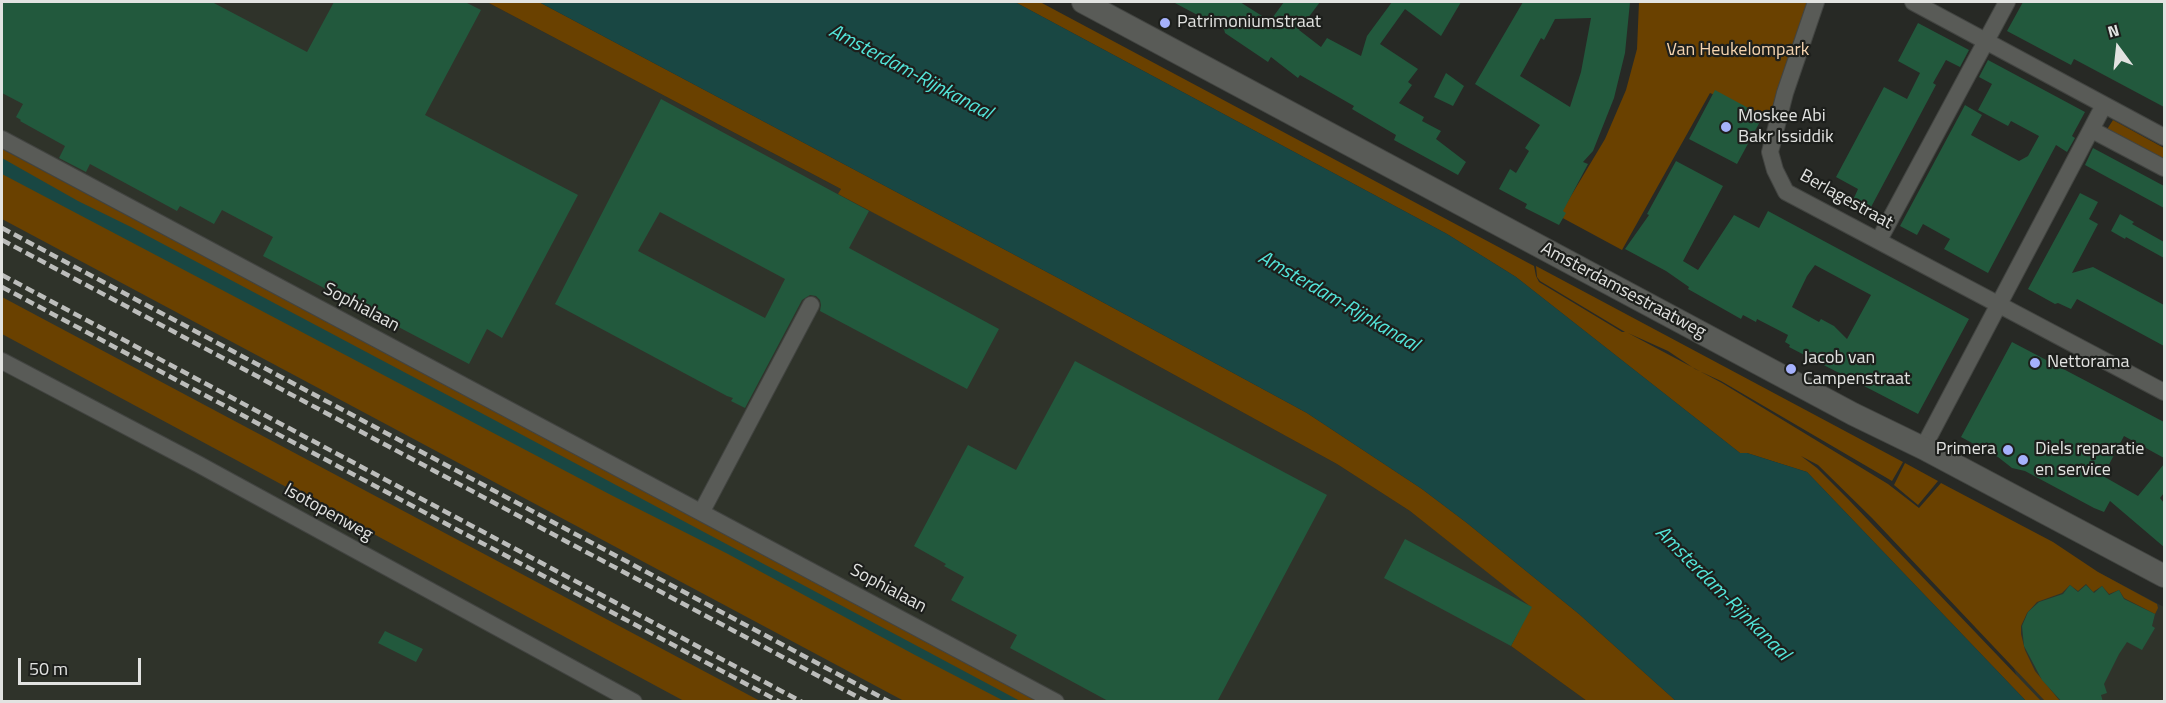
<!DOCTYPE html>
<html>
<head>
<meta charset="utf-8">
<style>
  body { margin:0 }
  #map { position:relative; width:2166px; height:703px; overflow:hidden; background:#272925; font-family:"Titillium Web",sans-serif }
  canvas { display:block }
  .frame { position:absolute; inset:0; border:3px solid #e2e3e1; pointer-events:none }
  .north { position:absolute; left:2088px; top:18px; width:60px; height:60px; -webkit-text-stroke:4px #1d1f1c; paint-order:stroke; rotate:345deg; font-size:16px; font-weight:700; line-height:24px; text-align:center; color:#e2e3e1 }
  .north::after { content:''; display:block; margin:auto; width:21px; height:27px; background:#e2e3e1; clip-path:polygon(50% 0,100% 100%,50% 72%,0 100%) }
  .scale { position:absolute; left:18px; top:658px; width:123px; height:27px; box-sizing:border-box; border:3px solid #e2e3e1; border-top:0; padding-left:8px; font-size:18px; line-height:21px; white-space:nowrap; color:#e2e3e1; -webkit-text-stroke:4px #1d1f1c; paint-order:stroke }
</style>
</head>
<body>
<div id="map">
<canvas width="2166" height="703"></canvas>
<div class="frame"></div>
<div class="north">N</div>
<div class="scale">50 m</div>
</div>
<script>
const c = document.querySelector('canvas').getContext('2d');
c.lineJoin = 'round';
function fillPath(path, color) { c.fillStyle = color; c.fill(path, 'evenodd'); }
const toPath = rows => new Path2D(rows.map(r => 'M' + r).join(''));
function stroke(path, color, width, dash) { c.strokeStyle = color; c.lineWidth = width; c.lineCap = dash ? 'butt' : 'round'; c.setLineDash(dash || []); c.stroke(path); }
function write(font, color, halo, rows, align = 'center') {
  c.font = font + ' "Titillium Web",sans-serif'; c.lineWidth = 4.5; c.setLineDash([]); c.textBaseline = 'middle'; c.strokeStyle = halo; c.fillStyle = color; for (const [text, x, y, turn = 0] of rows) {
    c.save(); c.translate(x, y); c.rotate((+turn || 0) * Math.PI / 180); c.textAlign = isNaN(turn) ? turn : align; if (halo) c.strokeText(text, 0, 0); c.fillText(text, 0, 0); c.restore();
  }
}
fillPath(toPath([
  [2,2,487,2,841,189,839,194,1047,305,1337,464,1410,511,1532,607,1511,646,1587,701,2,701],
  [2098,572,2164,607,2164,701,2025,701,2004,639,2021,593]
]), '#2f332a');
fillPath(toPath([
  [487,2,539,2,1060,279,1307,413,1422,489,1467,523,1579,614,1676,701,1587,701,1511,646,1531,607,1410,511,1337,464,1047,305,838,194,841,189],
  [1015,2,1040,2,1534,266,1536,276,1539,282,1622,332,1625,332,1540,281,1537,277,1536,266,1903,462,1892,481,1721,381,1695,369,1668,351,1628,333,1722,383,1888,484,1919,508,1941,483,2053,542,2098,572,2157,604,2158,608,2155,614,2124,598,2119,590,2109,594,2102,586,2093,592,2086,584,2078,591,2070,585,2062,593,2037,602,2027,613,2021,626,2021,634,2025,650,2035,671,2060,701,2045,701,1872,518,1818,465,1801,456,1817,468,1848,499,2041,701,2026,701,1807,472,1747,453,1740,453,1516,277,1447,234],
  [1639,2,1808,2,1769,117,1710,93,1622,250,1559,216,1605,139,1626,90,1637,49],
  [2113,120,2164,148,2164,162,2106,131],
  [2,149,698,519,1038,701,904,701,2,219],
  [2,297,760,701,684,701,2,334],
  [1905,463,1938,481,1918,505,1894,485]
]), '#6a4100');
fillPath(toPath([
  [539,2,1015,2,1447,234,1516,277,1740,453,1747,453,1807,472,2026,701,1676,701,1579,614,1467,523,1422,489,1307,413,1060,279],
  [2,158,78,201,131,227,500,423,1020,701,1004,701,915,655,728,554,611,495,2,174]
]), '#194743');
fillPath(toPath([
  [2,2,212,2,307,52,334,2,465,2,481,10,425,115,578,195,502,338,487,329,469,364,263,256,273,237,222,210,214,224,180,206,177,211,90,164,86,172,59,158,65,146,20,121,21,120,16,117,23,104,2,93],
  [1173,2,1240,2,1270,21,1284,2,1320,2,1299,30,1321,47,1327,38,1361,56,1367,36,1392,2,1461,2,1441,36,1405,9,1380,44,1418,69,1408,82,1412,85,1399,103,1424,117,1422,121,1441,131,1436,139,1466,162,1458,175,1394,140,1396,135,1352,109,1354,106,1300,75,1298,78,1271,57,1268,62,1225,33,1224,29],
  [1523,2,1630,2,1625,53,1614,98,1593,151,1583,162,1588,164,1563,211,1566,213,1559,225,1525,208,1527,204,1499,189,1510,169,1516,173,1529,151,1525,148,1540,125,1475,84],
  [1591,18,1581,72,1570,107,1520,76,1541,38,1544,40,1555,19],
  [2023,2,2164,2,2164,107,2074,59,2071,65,2007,31],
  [1918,23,1969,50,1960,67,1946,60,1933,83,1936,85,1870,209,1853,200,1858,189,1836,177,1884,87,1907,99,1920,73,1898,61],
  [1988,60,2085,112,2072,136,2075,138,2067,152,2056,145,1988,273,1944,249,1950,239,1923,224,1917,235,1900,226,1965,105,1982,115,1971,135,2019,161,2028,156,2039,136,2011,121,2008,126,1978,110,1992,84,1979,77],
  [1446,73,1464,86,1453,106,1434,97],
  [1715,90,1763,116,1737,164,1689,139],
  [661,99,869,211,849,248,999,329,967,389,820,311,821,305,820,300,816,296,810,295,802,300,745,408,731,401,733,398,727,396,555,304],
  [660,212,785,279,765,318,638,251],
  [2093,148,2164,186,2164,208,2085,165],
  [1676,161,1723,186,1683,261,1698,270,1734,215,1759,228,1768,211,1969,319,1918,414,1789,347,1790,345,1785,342,1788,335,1757,319,1756,322,1743,315,1741,319,1688,289,1689,287,1666,271,1625,249,1649,215,1647,214],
  [1815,265,1871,295,1847,339,1834,326,1821,319,1819,322,1792,307,1807,276],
  [2080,193,2098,202,2089,219,2098,224,2072,273,2093,267,2164,305,2164,346,2077,299,2071,309,2058,303,2055,304,2028,289],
  [2120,214,2134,222,2132,224,2164,242,2164,258,2126,237,2125,239,2111,231],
  [2012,342,2164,422,2164,458,2124,436,2103,476,2138,496,2164,464,2164,493,2160,498,2164,503,2164,547,2110,501,2104,512,2094,508,2025,471,2012,468,1998,457,1961,437],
  [1075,361,1327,495,1217,702,1110,702,1010,648,1017,635,951,600,964,577,944,566,946,564,914,546,968,445,1016,470],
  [1405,539,1532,607,1511,646,1384,578],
  [2070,585,2078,592,2086,585,2094,593,2102,586,2109,595,2119,590,2124,599,2155,614,2152,626,2155,628,2142,650,2127,642,2119,654,2104,684,2107,693,2101,695,2103,702,2062,702,2042,680,2024,646,2022,626,2028,612,2039,602,2063,594],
  [385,631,423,649,416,662,378,643]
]), '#22593d');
const street = toPath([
  [1816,2,1785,93,1770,152,1775,170,1786,192,2164,392],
  [1913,2,2164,137],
  [2092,130,2164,168],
  [2,139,1056,702],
  [1879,240,2007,2],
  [2,361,198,464,634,702],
  [1923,448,2104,105],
  [702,511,811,305]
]);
const secondary = toPath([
  [1083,2,1853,414,1923,448,2164,576]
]);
stroke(street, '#424441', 18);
stroke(secondary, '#424441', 24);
stroke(street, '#595b57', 16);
stroke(secondary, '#595b57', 22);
stroke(toPath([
  [2,228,890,702],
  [2,240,867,702],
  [2,275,802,702],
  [2,287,780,702]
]), '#bcbdbb', 4.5, [9, 4.5]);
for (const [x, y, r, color] of [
  [1165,23,6,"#a5b1fc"],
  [1726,127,6,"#a5b1fc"],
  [2035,363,6,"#a5b1fc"],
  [1791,369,6,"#a5b1fc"],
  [2008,450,6,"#a5b1fc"],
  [2023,460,6,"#a5b1fc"]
]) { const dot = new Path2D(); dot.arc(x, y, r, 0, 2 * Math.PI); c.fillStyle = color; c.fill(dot); stroke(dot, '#1d1f1c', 2); }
write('18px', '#e2e3e1', '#1d1f1c', [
  ["Patrimoniumstraat",1177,23],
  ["Moskee Abi",1738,117],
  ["Bakr Issiddik",1738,138],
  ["Jacob van",1803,359],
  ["Campenstraat",1803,380],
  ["Nettorama",2047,363],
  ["Primera",1996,450,"right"],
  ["Diels reparatie",2035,450],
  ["en service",2035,471]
], 'left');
write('18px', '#f6d4af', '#1d1f1c', [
  ["Van Heukelompark",1738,51]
]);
write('18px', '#e2e3e1', '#1d1f1c', [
  ["Berlagestraat",1846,200,29],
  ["Amsterdamsestraatweg",1623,291,28],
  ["Sophialaan",361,308,28],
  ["Isotopenweg",328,513,29],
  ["Sophialaan",888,589,28]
]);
write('italic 20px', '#53e5da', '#1d1f1c', [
  ["Amsterdam-Rijnkanaal",910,73,28],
  ["Amsterdam-Rijnkanaal",1338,302,30],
  ["Amsterdam-Rijnkanaal",1722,594,45]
]);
</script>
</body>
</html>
